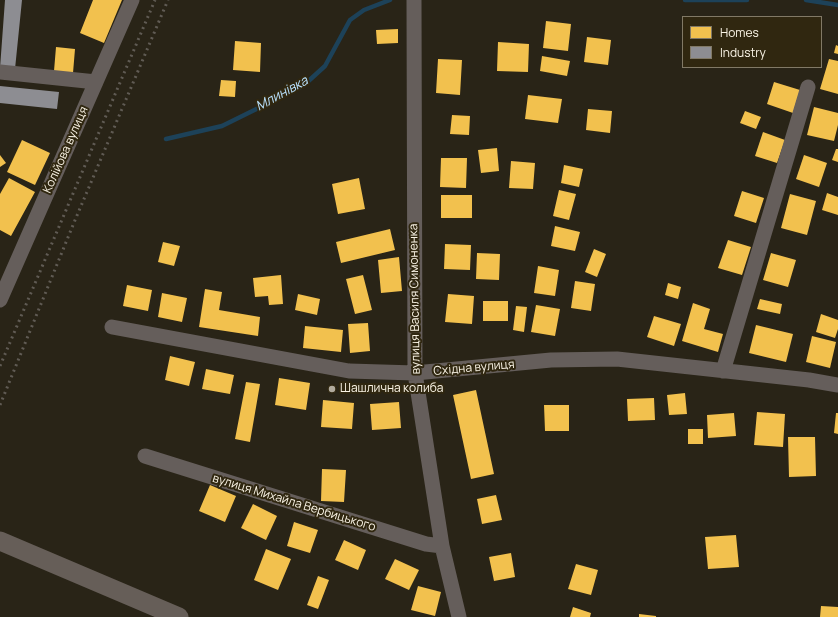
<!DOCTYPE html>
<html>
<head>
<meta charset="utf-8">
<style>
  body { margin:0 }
  #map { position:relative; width:838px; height:617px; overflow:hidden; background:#292417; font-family:Manrope,sans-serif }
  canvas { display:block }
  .legend { position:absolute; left:682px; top:16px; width:140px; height:52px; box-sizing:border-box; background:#302710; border:1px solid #817966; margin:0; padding:5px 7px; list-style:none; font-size:12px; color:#faf4e6 }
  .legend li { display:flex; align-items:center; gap:8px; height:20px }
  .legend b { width:20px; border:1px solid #817966 }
</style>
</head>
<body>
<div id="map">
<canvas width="838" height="617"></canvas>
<ul class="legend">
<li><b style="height:11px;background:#f2c14e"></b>Homes</li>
<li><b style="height:11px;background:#8d8d92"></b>Industry</li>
</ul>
</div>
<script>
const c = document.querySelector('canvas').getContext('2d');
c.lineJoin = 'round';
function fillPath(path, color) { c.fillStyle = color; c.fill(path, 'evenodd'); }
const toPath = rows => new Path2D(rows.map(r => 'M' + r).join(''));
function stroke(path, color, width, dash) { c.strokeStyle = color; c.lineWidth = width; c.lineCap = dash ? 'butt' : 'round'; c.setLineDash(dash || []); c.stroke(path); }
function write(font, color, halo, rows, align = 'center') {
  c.font = font + ' Manrope,sans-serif'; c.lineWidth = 4; c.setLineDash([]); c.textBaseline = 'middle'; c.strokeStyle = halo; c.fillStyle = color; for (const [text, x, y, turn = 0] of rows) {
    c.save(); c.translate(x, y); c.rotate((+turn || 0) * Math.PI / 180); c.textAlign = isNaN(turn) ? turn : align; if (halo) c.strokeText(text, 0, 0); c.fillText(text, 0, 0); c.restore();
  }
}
fillPath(toPath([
  [93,0,122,0,104,43,80,33],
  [546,21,571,24,568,51,543,48],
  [398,29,398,43,377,44,376,30],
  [587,37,611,40,608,65,584,62],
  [235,41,261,43,260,72,233,70],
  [498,42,529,44,528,72,497,71],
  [836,45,838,46,838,54,834,53],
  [56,47,75,49,73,73,54,71],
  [542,56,570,61,567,76,540,71],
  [438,59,462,60,460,95,436,93],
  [829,59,838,61,838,94,820,89],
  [221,80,236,81,235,97,219,96],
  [774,82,800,90,793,113,767,104],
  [528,95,562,99,558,123,525,119],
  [814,107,838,113,838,125,834,141,807,135],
  [588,109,612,111,610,133,586,130],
  [745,111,761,117,756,129,740,123],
  [452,115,470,116,469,135,450,134],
  [763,132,785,140,777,163,755,156],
  [22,140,50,153,35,185,7,172],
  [497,148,499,171,481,173,478,150],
  [836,149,838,149,838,162,832,160],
  [0,155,6,163,0,167],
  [804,155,827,163,819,187,796,179],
  [441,158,467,158,466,188,440,187],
  [511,161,535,163,533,189,509,188],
  [564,165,583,169,579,187,561,183],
  [9,178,35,192,11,236,0,230,0,194],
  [359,178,365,209,338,214,332,184],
  [559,190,576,194,569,220,553,216],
  [742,191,764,198,756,223,734,216],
  [827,193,838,197,838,215,822,210],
  [790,194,816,201,807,235,781,228],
  [441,195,472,195,472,218,441,218],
  [555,226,580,232,575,251,551,246],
  [390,229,395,250,341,263,336,242],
  [728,240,751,247,742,275,718,268],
  [163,242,180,246,174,266,158,262],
  [445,244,471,245,470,270,444,269],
  [594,249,606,254,597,277,585,272],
  [477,253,500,254,499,280,476,279],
  [771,253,796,260,788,287,763,280],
  [399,257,402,291,381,293,378,260],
  [538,266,559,270,555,296,534,293],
  [281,275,283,304,269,305,268,296,255,297,253,278],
  [363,275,372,310,355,314,346,279],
  [575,281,595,284,591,311,571,308],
  [668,283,681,287,678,299,665,295],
  [127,285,152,290,148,311,123,306],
  [205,289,222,292,219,310,260,317,258,336,199,327],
  [162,293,187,298,182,322,158,317],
  [298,294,320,299,317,315,295,310],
  [448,294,474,296,472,324,445,322],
  [760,299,782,304,780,314,757,309],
  [483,301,508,301,508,321,483,321],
  [693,303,710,309,704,329,723,334,718,352,682,341],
  [536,305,560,309,555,336,531,332],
  [516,306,527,307,524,332,513,330],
  [821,314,838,320,838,329,835,338,816,332],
  [654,316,681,324,674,346,647,337],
  [368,323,370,351,350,353,348,324],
  [756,325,793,334,786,362,749,353],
  [305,326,343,330,341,352,303,348],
  [812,336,836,342,830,368,806,362],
  [170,356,195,362,189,386,165,380],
  [206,369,234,375,230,394,202,389],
  [279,378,310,383,306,410,275,405],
  [246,382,260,384,250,442,235,439],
  [476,390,494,474,471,479,453,395],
  [685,393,687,414,669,415,667,395],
  [654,398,655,420,628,421,627,399],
  [323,400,354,403,352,429,321,427],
  [399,402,401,428,372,430,370,404],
  [544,405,569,405,569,431,545,431],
  [757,412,785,414,783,447,754,445],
  [734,413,736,436,708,438,707,415],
  [836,413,838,413,838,434,834,433],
  [688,429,703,429,703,444,688,444],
  [788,437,815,437,816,476,789,477],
  [322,469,346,470,344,502,321,501],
  [210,485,236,496,225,522,199,511],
  [496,495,502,520,482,524,477,499],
  [253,504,277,516,266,540,241,528],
  [294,522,318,530,310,553,287,546],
  [736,535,739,567,708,569,705,537],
  [344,540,366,550,358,570,335,560],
  [266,549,291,559,278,590,254,580],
  [511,553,515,577,494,581,489,557],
  [395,559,419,570,409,590,385,579],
  [576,564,598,570,591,595,568,589],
  [318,576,329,580,318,609,307,605],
  [418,586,441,592,435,616,411,610],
  [821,606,838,607,838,617,820,617],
  [573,607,591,613,590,617,570,617],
  [639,614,656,616,656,617,639,617]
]), '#f2c14e');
fillPath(toPath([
  [5,0,22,0,15,69,0,68],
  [0,86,59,92,57,109,0,103]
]), '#8d8d92');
stroke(toPath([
  [685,0,747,0],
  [806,0,838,5],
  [166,139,222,126,303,86,325,66,350,20,364,10,390,0]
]), '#1d4259', 4.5);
stroke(toPath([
  [414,0,415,373,442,546,459,617],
  [0,72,96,82],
  [0,300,132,0],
  [112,327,349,371,415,373,551,360,617,359,809,380,838,385],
  [723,371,808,87],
  [145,456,426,544,442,546]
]), '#655e5b', 15);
stroke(toPath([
  [0,541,179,617]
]), '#665e58', 19);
stroke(toPath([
  [0,366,155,0],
  [0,405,73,225,168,0]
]), '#605b54', 3, [2, 4]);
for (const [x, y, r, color] of [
  [332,389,4,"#b1ab9e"]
]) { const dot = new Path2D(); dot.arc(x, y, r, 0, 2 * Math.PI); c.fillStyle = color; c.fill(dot); stroke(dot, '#302710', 1.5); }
write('12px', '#faf4e6', '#302710', [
  ["Колійова вулиця",66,150,-66],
  ["вулиця Василя Симоненка",415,299,-91],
  ["Східна вулиця",474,368,-5],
  ["вулиця Михайла Вербицького",294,503,17]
]);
write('12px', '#faf4e6', '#302710', [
  ["Шашлична колиба",340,389]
], 'left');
write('italic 13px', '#bae2fe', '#302710', [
  ["Млинівка",282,94,-29]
]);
</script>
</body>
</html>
